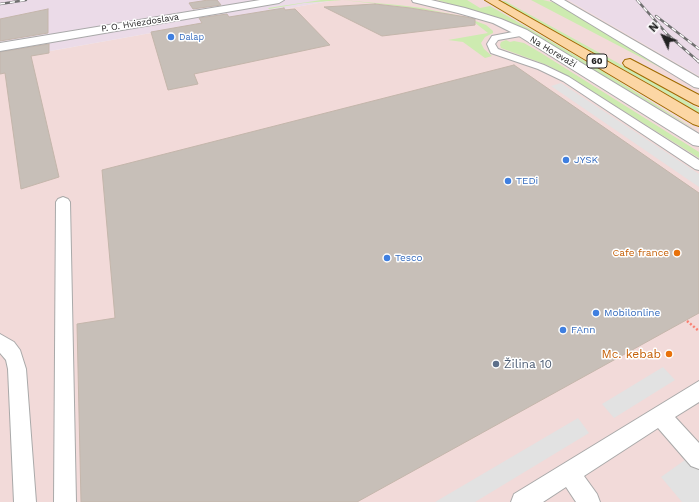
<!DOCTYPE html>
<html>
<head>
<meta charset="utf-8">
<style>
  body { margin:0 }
  #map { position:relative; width:699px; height:502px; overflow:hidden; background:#f2efe9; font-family:"Work Sans",sans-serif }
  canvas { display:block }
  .north { position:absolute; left:643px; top:16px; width:40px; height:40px; -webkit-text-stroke:3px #fff; paint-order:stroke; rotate:313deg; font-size:11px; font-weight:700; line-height:16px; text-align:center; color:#222 }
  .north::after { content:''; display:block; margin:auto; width:14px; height:18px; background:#222; clip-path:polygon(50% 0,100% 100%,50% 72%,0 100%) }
</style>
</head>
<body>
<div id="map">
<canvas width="699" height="502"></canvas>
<div class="north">N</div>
</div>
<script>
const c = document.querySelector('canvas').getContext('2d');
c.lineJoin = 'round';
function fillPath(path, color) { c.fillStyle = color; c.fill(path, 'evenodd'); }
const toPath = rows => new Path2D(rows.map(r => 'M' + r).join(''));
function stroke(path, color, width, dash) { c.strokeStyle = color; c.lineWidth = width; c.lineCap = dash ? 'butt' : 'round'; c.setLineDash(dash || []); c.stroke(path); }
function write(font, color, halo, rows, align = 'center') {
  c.font = font + ' "Work Sans",sans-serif'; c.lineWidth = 3; c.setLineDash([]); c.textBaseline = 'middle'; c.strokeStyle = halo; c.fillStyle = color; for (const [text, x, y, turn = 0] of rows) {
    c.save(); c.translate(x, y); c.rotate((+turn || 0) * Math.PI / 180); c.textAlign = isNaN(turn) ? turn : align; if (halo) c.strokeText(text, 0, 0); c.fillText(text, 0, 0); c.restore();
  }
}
fillPath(toPath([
  [335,0,568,0,699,76,699,502,0,502,0,60]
]), '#f2dad9');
fillPath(toPath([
  [0,0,335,0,0,60],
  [568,0,699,0,699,76]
]), '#ebdbe8');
fillPath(toPath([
  [321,0,342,0,398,5,422,8,465,17,486,25,493,31,493,33,485,37,481,43,484,49,492,56,485,58,463,42,448,40,488,33,474,22,444,13,397,6,342,0,304,3,269,9,268,8],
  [437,0,467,0,480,8,490,6,604,72,699,132,524,29,503,19],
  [531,0,543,0,560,4,669,70,667,71],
  [501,1,505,1,658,85,699,109,699,113,655,87],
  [506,40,510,42,514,41,524,43,541,53,699,152,699,158,566,75,547,65,501,48,500,45,501,42]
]), '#cdebb0');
fillPath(toPath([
  [561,83,699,174,699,187,551,86],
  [663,367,675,380,614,418,602,404],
  [578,418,589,433,475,502,435,502],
  [699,450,699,502,682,502,661,477]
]), '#e2e2e2');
const building = toPath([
  [208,0,217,0,221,5,193,9,189,3,208,0],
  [375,4,410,8,466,17,475,19,475,25,382,36,324,7,375,4],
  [284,8,285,10,295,9,330,45,194,74,198,84,168,90,151,32,202,23,199,18,227,14,229,17,284,8],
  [48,9,48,33,0,41,0,19,48,9],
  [49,44,49,53,31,56,59,177,21,189,5,73,0,74,0,52,49,44],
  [514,65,699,193,699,313,357,502,81,502,77,324,115,318,102,170,514,65]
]);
fillPath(building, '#c7bfb8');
stroke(building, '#c4b6ab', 1);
const service = toPath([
  [523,30,526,31,527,33,526,35,498,40,495,44,498,49,544,65,569,77,699,160,699,170,695,169,563,81,538,69,491,53,490,51,487,44,492,36,523,30],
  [63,197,68,199,70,202,76,502,54,502,56,202,58,199,63,197],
  [0,334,14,342,20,350,26,369,36,502,14,502,8,369,6,360,0,353,0,334],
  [699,381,699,402,675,417,699,443,699,469,691,466,658,428,584,476,597,494,600,502,576,502,566,487,543,502,511,502,514,494,699,381]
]);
const minor = toPath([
  [260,0,284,0,279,3,0,51,0,43,260,0],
  [412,0,431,0,465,8,501,19,527,30,699,134,699,146,693,145,519,36,493,23,458,13,413,2,412,0],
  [551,0,564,0,699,78,699,88,694,87,551,0]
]);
const primary = toPath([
  [485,0,498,0,653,87,699,114,699,126,693,124,485,0],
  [630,59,699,95,699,106,694,104,625,66,623,63,625,60,630,59]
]);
stroke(service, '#a9a9a9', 2);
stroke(minor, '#a9a9a9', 2);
stroke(primary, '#a06b00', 2);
stroke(toPath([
  [687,321,699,331]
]), '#fa8072', 2.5, [2, 2]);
fillPath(service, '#fff');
fillPath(minor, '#fff');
fillPath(primary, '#fcd6a4');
const railFar1 = toPath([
  [637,0,667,34,698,61],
  [0,4,26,0],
  [656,16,699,49]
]);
const rail = toPath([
  [697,60,699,62]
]);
stroke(railFar1, '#707070', 2.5);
stroke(rail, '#707070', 3);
stroke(railFar1, '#fff', 1.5, [5]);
stroke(rail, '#fff', 2, [6]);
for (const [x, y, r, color] of [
  [171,37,4,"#3f7fe0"],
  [566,160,4,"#3f7fe0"],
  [508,181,4,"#3f7fe0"],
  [677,253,4,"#e8710a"],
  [387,258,4,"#3f7fe0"],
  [596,313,4,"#3f7fe0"],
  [563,330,4,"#3f7fe0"],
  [669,354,4,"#e8710a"],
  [496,364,4,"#5c6f8a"]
]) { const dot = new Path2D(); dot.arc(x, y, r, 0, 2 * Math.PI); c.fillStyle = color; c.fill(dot); stroke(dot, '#fff', 1.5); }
write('9px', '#222', '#fff', [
  ["P. O. Hviezdoslava",140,23,-9],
  ["Na Horevaží",553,52,31]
]);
write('9px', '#366cbe', '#fff', [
  ["Dalap",179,37]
], 'left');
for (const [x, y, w] of [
  [597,61,20]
]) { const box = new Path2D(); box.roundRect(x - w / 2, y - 7, w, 14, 3); c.fillStyle = '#fff'; c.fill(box); stroke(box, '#222', 1); }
write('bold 9px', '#222', null, [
  ["60",597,61]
]);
write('10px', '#366cbe', '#fff', [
  ["JYSK",574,160],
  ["TEDi",516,181],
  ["Tesco",395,258],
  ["Mobilonline",604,313],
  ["FAnn",571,330]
], 'left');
write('10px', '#c56008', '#fff', [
  ["Cafe france",669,253]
], 'right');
write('12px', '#c56008', '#fff', [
  ["Mc. kebab",661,354]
], 'right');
write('12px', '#4e5e75', '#fff', [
  ["Žilina 10",504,364]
], 'left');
</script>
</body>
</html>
